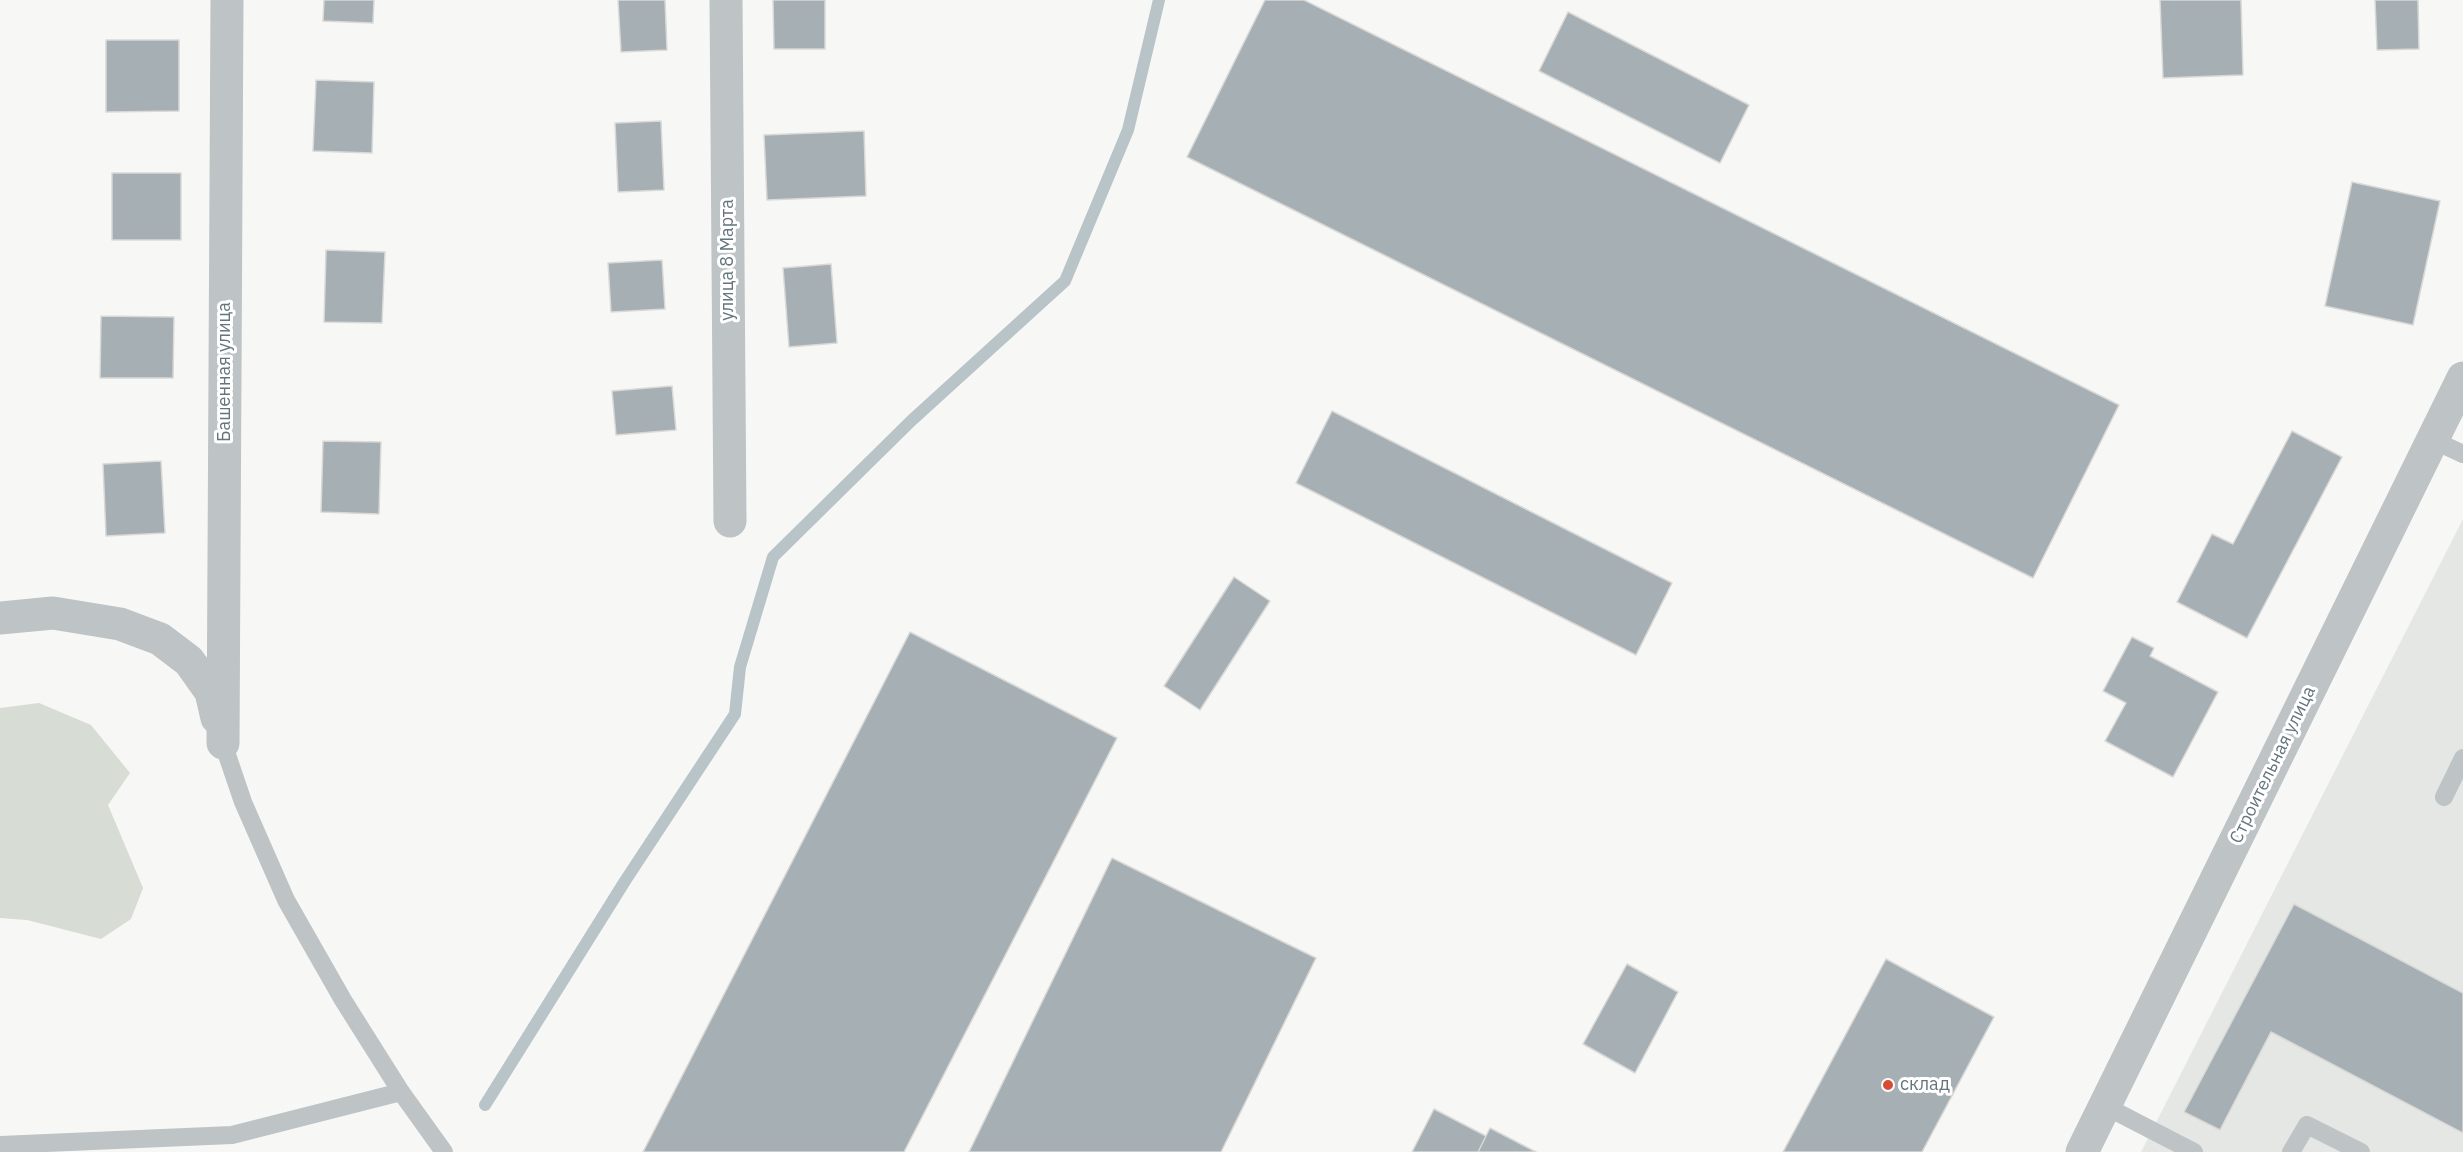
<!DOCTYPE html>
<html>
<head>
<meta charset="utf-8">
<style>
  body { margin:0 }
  canvas { display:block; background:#f7f7f5 }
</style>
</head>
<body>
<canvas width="2463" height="1152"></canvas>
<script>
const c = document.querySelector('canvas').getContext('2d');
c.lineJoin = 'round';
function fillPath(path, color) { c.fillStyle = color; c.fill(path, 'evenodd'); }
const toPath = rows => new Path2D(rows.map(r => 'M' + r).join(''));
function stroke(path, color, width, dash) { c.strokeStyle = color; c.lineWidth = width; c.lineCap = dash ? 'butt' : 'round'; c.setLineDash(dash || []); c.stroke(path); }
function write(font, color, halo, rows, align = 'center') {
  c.font = font + ' "IBM Plex Sans",sans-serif'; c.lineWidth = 6; c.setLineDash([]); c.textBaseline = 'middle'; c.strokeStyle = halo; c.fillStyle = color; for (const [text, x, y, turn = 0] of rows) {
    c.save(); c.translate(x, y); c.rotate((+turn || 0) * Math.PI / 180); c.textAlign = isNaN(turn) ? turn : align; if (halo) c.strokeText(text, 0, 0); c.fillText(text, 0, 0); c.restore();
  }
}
fillPath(toPath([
  [2463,519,2463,1152,2141,1152]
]), '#e5e7e5');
fillPath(toPath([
  [39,703,91,725,130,773,108,805,143,888,131,919,101,939,27,920,0,918,0,708]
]), '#d7dcd4');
stroke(toPath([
  [485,1105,625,881,735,714,740,667,773,557,911,421,1065,281,1128,130,1159,0]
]), '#b8c4c8', 12);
const building = toPath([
  [324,0,374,0,373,23,323,21,324,0],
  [618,0,665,0,667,50,621,52,618,0],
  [773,0,825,0,825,49,774,49,773,0],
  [1265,0,1304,0,2119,405,2033,578,1187,157,1265,0],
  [2160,0,2241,0,2243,75,2163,78,2160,0],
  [2375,0,2418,0,2419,49,2377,50,2375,0],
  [1568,12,1749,105,1720,163,1539,71,1568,12],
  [106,40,179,40,179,111,106,112,106,40],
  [316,80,374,82,372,153,313,151,316,80],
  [661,121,664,190,618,192,615,123,661,121],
  [864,131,866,196,767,200,764,135,864,131],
  [112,173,181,173,181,240,112,240,112,173],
  [2352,182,2440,201,2413,325,2325,306,2352,182],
  [326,250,385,252,382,323,324,322,326,250],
  [662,260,665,309,611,312,608,263,662,260],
  [831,264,837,343,789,347,783,268,831,264],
  [101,316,174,317,173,378,100,378,101,316],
  [672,386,676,430,616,435,612,391,672,386],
  [1332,411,1672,583,1636,655,1296,483,1332,411],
  [2292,431,2342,457,2247,638,2177,602,2212,534,2233,544,2292,431],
  [323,441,381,442,379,514,321,512,323,441],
  [161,461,165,533,106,536,103,464,161,461],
  [1234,577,1270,601,1200,710,1164,686,1234,577],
  [910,632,1117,738,904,1152,643,1152,910,632],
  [2132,637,2154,648,2150,656,2218,692,2173,777,2105,741,2126,703,2103,691,2132,637],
  [1112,858,1316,958,1221,1152,969,1152,1112,858],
  [2294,904,2463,993,2463,1133,2271,1032,2220,1130,2184,1112,2294,904],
  [1886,959,1994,1017,1922,1152,1783,1152,1886,959],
  [1627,964,1678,992,1635,1073,1583,1044,1627,964],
  [1434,1109,1486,1136,1478,1152,1412,1152,1434,1109],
  [1490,1128,1536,1152,1478,1152,1490,1128]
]);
fillPath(building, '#a6afb3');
stroke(building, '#d9d9d7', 1.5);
stroke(toPath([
  [2433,440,2463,454],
  [223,743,243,802,286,900,343,1000,401,1092,444,1152],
  [2444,797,2463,758],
  [2105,1106,2194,1152],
  [0,1145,232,1135,401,1092],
  [2291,1152,2307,1125,2361,1152]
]), '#bec3c6', 18);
stroke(toPath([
  [726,0,730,521],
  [0,618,53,613,120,624,160,639,189,661,211,692,217,718],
  [223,743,227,0],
  [2082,1152,2463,378]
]), '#bec3c6', 33);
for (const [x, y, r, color] of [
  [1888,1085,6,"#d64c35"]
]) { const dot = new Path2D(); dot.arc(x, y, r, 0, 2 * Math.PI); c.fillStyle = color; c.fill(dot); stroke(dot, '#fff', 2); }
write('18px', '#64757d', '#fff', [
  ["улица 8 Марта",728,260,-90],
  ["Башенная улица",225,372,-90],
  ["Строительная улица",2273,765,-64]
]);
write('18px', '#64757d', '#fff', [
  ["склад",1900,1085]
], 'left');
</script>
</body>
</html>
